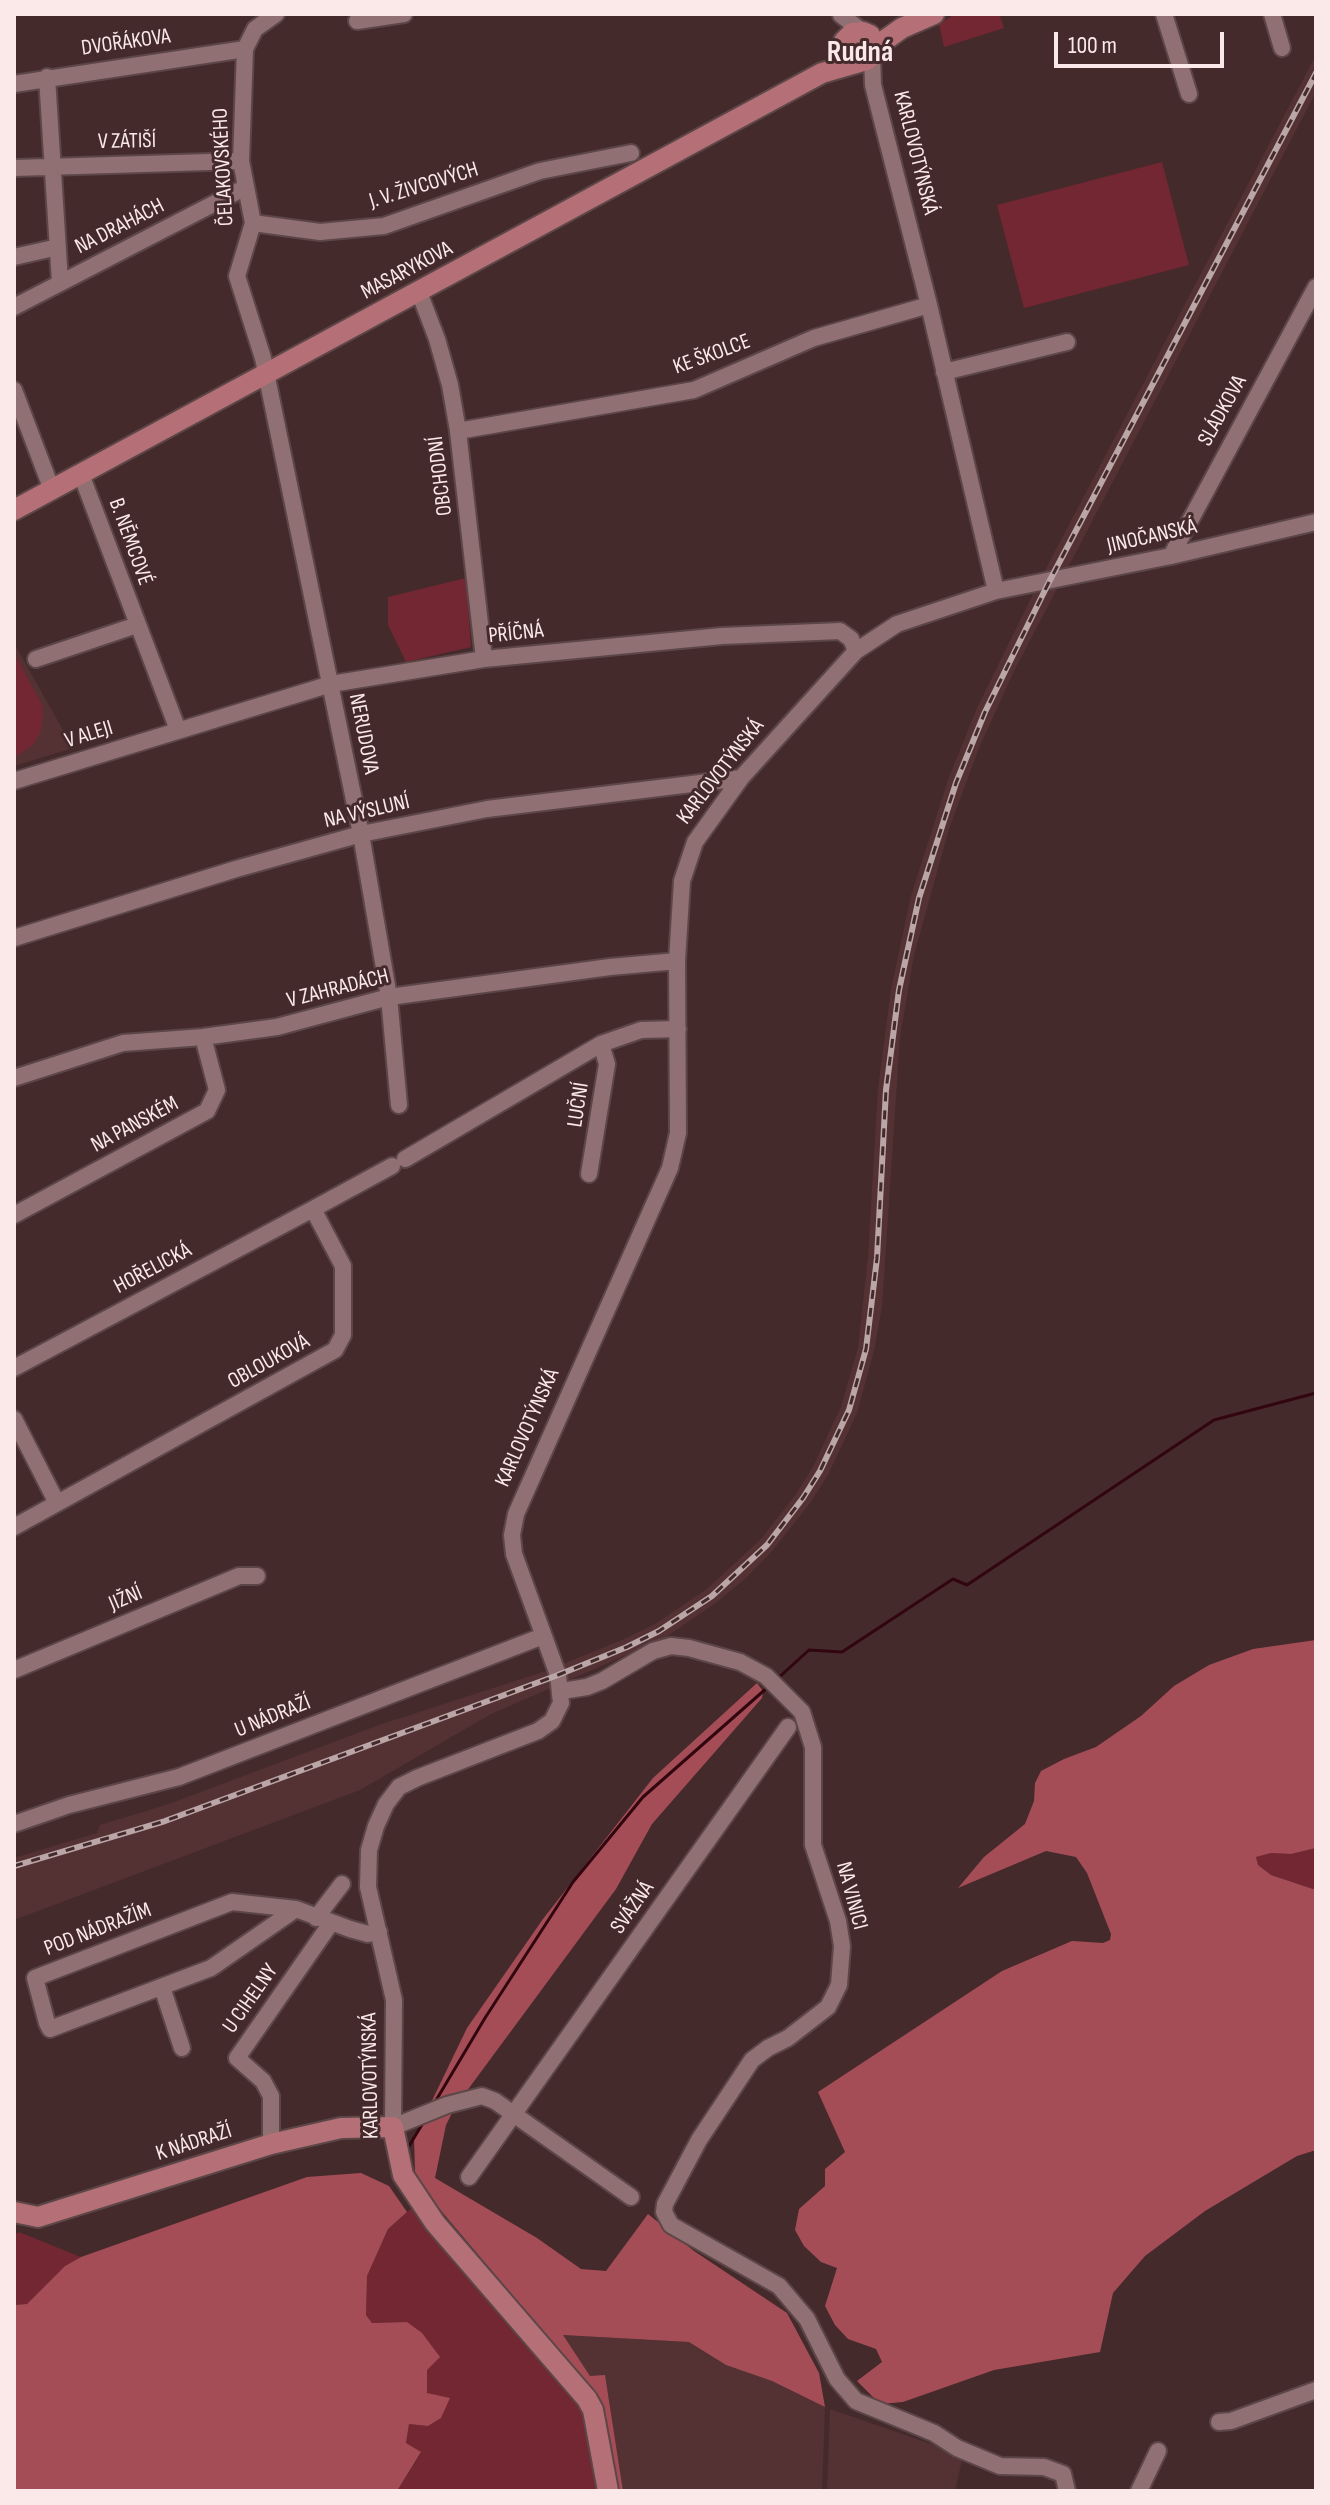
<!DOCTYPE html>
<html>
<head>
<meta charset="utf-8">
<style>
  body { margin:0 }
  #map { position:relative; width:1330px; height:2505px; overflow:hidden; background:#452a2c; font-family:"Sofia Sans Condensed",sans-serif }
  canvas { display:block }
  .frame { position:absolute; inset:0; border:16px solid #fbe9ea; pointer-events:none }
  .scale { position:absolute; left:1054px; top:32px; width:170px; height:36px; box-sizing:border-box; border:4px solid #fbe9ea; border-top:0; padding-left:10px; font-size:24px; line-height:28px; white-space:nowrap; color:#fbe9ea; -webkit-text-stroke:6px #452a2c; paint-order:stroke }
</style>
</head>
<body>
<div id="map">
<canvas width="1330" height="2505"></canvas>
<div class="frame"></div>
<div class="scale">100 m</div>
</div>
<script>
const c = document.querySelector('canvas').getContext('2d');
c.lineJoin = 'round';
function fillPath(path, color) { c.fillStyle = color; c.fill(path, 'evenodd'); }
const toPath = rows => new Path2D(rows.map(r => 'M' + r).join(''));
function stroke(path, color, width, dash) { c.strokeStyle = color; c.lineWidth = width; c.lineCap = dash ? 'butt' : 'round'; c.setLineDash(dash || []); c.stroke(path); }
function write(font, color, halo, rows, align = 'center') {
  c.font = font + ' "Sofia Sans Condensed",sans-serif'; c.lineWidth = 6; c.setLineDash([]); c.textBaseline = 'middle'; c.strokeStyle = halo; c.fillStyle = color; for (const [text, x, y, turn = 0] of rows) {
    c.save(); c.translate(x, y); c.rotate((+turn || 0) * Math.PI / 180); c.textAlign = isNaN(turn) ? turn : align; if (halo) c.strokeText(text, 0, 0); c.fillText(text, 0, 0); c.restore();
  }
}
fillPath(toPath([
  [1316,55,1316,92,1014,671,979,748,949,829,914,955,900,1037,882,1306,874,1351,857,1413,828,1475,810,1503,773,1550,747,1577,717,1602,663,1639,491,1714,360,1790,14,1920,14,1858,97,1833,100,1825,169,1804,379,1725,546,1671,624,1639,655,1624,707,1589,761,1539,796,1494,813,1467,841,1407,858,1348,868,1257,878,1089,891,989,911,896,948,780,977,708,1041,578],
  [14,643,73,748,14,766],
  [562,2335,689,2342,726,2365,772,2381,825,2407,822,2491,623,2491,605,2376,590,2376],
  [830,2409,963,2455,955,2491,827,2491]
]), '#543234');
fillPath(toPath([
  [955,14,999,14,1004,28,944,47,939,24],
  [1162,162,1189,265,1024,308,997,205],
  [466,578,471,647,406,662,388,625,388,597],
  [14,653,42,705,43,716,41,731,34,744,14,758],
  [1316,1848,1316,1890,1271,1875,1258,1865,1256,1857,1271,1853,1291,1854],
  [414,2206,582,2406,599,2491,397,2491,421,2453,406,2443,409,2424,428,2426,441,2418,449,2398,427,2394,427,2370,407,2322,372,2323,366,2315,367,2276,388,2229],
  [19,2232,81,2257,65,2266,27,2304,14,2305,14,2235]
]), '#732732');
fillPath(toPath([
  [1316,1640,1316,1848,1291,1854,1271,1853,1256,1857,1258,1865,1271,1875,1316,1890,1316,2150,1297,2156,1205,2211,1145,2256,1113,2293,1100,2352,994,2370,903,2402,880,2404,857,2381,882,2362,876,2349,848,2339,835,2325,825,2306,837,2268,821,2262,804,2246,795,2230,799,2209,825,2186,825,2169,845,2152,818,2092,1002,1971,1072,1941,1103,1943,1110,1940,1111,1934,1087,1873,1076,1857,1046,1851,958,1888,984,1857,1025,1824,1034,1801,1035,1783,1041,1771,1064,1759,1096,1747,1141,1716,1174,1686,1209,1665,1253,1649],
  [757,1683,763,1691,762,1698,652,1824,616,1889,455,2107,446,2125,435,2178,537,2238,581,2269,606,2271,648,2214,694,2251,787,2313,819,2373,825,2407,772,2381,726,2365,689,2342,563,2335,590,2376,605,2375,623,2491,614,2491,600,2406,589,2386,432,2200,415,2172,414,2138,467,2028,543,1919,653,1778],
  [361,2173,389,2186,407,2212,388,2229,367,2276,366,2315,372,2323,407,2322,422,2333,440,2357,427,2370,427,2393,450,2398,441,2418,428,2426,409,2424,406,2443,421,2452,397,2491,14,2491,14,2305,27,2304,65,2266,81,2257,307,2177]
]), '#a54d57');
stroke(toPath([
  [776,1680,809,1650,842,1652,953,1579,967,1585,1214,1420,1316,1393],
  [435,2102,485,2018,573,1882,643,1797,768,1687],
  [406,2151,423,2123]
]), '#32060e', 3);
const minor = toPath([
  [276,14,255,29,245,49,241,161,253,223,237,276,263,358,361,834,389,997,399,1105],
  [1164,14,1189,94],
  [1272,14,1282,48],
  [841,15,863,32],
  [357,21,404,14],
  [872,55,873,85,929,305,996,591],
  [47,77,60,282],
  [14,84,245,49],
  [14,168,241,161],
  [253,223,320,232,384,226,540,171,631,153],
  [14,257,58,247],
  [419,292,437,339,450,385,458,431,484,659],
  [14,307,246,187],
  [944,372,1067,342],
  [14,390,52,490],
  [458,431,694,390,814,338,929,305],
  [81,474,178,730],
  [1171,556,1316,287],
  [36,659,137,625],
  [14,781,331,684,484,659,722,636,840,631,851,639,856,651],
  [14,938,236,869,361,834,487,809,741,778],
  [14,1078,123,1043,203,1037,277,1027,389,997,610,967,677,961],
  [405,1159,601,1044,641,1030,678,1029],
  [589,1174,607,1064,601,1044],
  [14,1215,207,1111,217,1090,203,1037],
  [14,1368,313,1209],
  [14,1419,57,1503],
  [14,1527,335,1350,343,1335,343,1266,313,1209,392,1166],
  [14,1670,239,1576,257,1576],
  [562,1691,587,1687,602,1681,653,1651,671,1646,689,1648,740,1662,766,1676,802,1712,813,1747,813,1845,838,1921,842,1946,839,1985,828,2007,788,2038,768,2048,752,2060,699,2140,665,2204,664,2212,671,2225,779,2286,807,2319,837,2379,856,2401,934,2433,957,2448,1000,2466,1044,2467,1063,2474,1067,2491],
  [14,1824,69,1805,179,1777,543,1636],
  [296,1909,211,1968,50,2029,47,2023,35,1978,232,1902,296,1909,350,1929,368,1934,379,1932],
  [316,1918,342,1884],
  [162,1987,182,2048],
  [271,2144,271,2096,263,2081,237,2058,331,1923],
  [469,2177,788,1727],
  [631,2197,495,2101,482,2096,447,2105,393,2127,394,2000,368,1887,369,1850,376,1826,386,1804,399,1787,417,1778,538,1731,552,1721,561,1703,558,1675,514,1554,512,1535,516,1514,670,1168,678,1133,677,961,682,881,695,842,741,778,856,651,897,624,996,591,1171,556,1316,522],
  [1219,2422,1231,2421,1316,2390],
  [1139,2491,1158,2451]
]);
const major = toPath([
  [874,48,902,28,934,14],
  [14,510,822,73,867,60,873,53,874,44,870,35,863,32,852,33,844,41,844,54,854,62],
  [14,2212,38,2217,271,2144,341,2128,393,2127,403,2175,435,2223,587,2399,593,2410,608,2491]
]);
stroke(minor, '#5c4647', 20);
stroke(major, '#5c4647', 24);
stroke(minor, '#907072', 16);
stroke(major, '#b47076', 20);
const rail = toPath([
  [14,1866,165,1821,558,1675,627,1647,659,1631,712,1596,767,1545,803,1498,820,1471,849,1410,866,1349,877,1258,886,1090,899,990,919,898,956,783,985,712,1049,582,1316,73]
]);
stroke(rail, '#bba6a7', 6);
stroke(rail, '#452a2c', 3, [9]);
write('22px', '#fbe9ea', '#452a2c', [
  ["DVOŘÁKOVA",126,43,-8],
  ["V ZÁTIŠÍ",127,142,-1],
  ["KARLOVOTÝNSKÁ",915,153,76],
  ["ČELAKOVSKÉHO",224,167,-93],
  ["J. V. ŽIVCOVÝCH",424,186,-17],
  ["NA DRAHÁCH",120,227,-27],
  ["MASARYKOVA",407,271,-28],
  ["KE ŠKOLCE",712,355,-20],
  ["SLÁDKOVA",1223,411,-61],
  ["OBCHODNÍ",441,476,-97],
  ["JINOČANSKÁ",1152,537,-13],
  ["B. NĚMCOVÉ",130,542,70],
  ["PŘÍČNÁ",516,634,-6],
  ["NERUDOVA",363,734,79],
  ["V ALEJI",89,735,-17],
  ["KARLOVOTÝNSKÁ",721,772,-52],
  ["NA VÝSLUNÍ",367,812,-13],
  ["V ZAHRADÁCH",338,989,-14],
  ["LUČNÍ",579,1105,-81],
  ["NA PANSKÉM",135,1125,-28],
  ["HOŘELICKÁ",153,1269,-28],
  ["OBLOUKOVÁ",269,1362,-29],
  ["KARLOVOTÝNSKÁ",528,1428,-66],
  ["JIŽNÍ",126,1599,-23],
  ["U NÁDRAŽÍ",273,1717,-22],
  ["NA VINICI",851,1896,75],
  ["SVÁŽNÁ",633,1908,-55],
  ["POD NÁDRAŽÍM",98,1930,-21],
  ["U CIHELNY",251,1999,-55],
  ["KARLOVOTÝNSKÁ",371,2076,-91],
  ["K NÁDRAŽÍ",194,2143,-18]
]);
write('bold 30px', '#fbe9ea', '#452a2c', [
  ["Rudná",860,53]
]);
</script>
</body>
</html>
